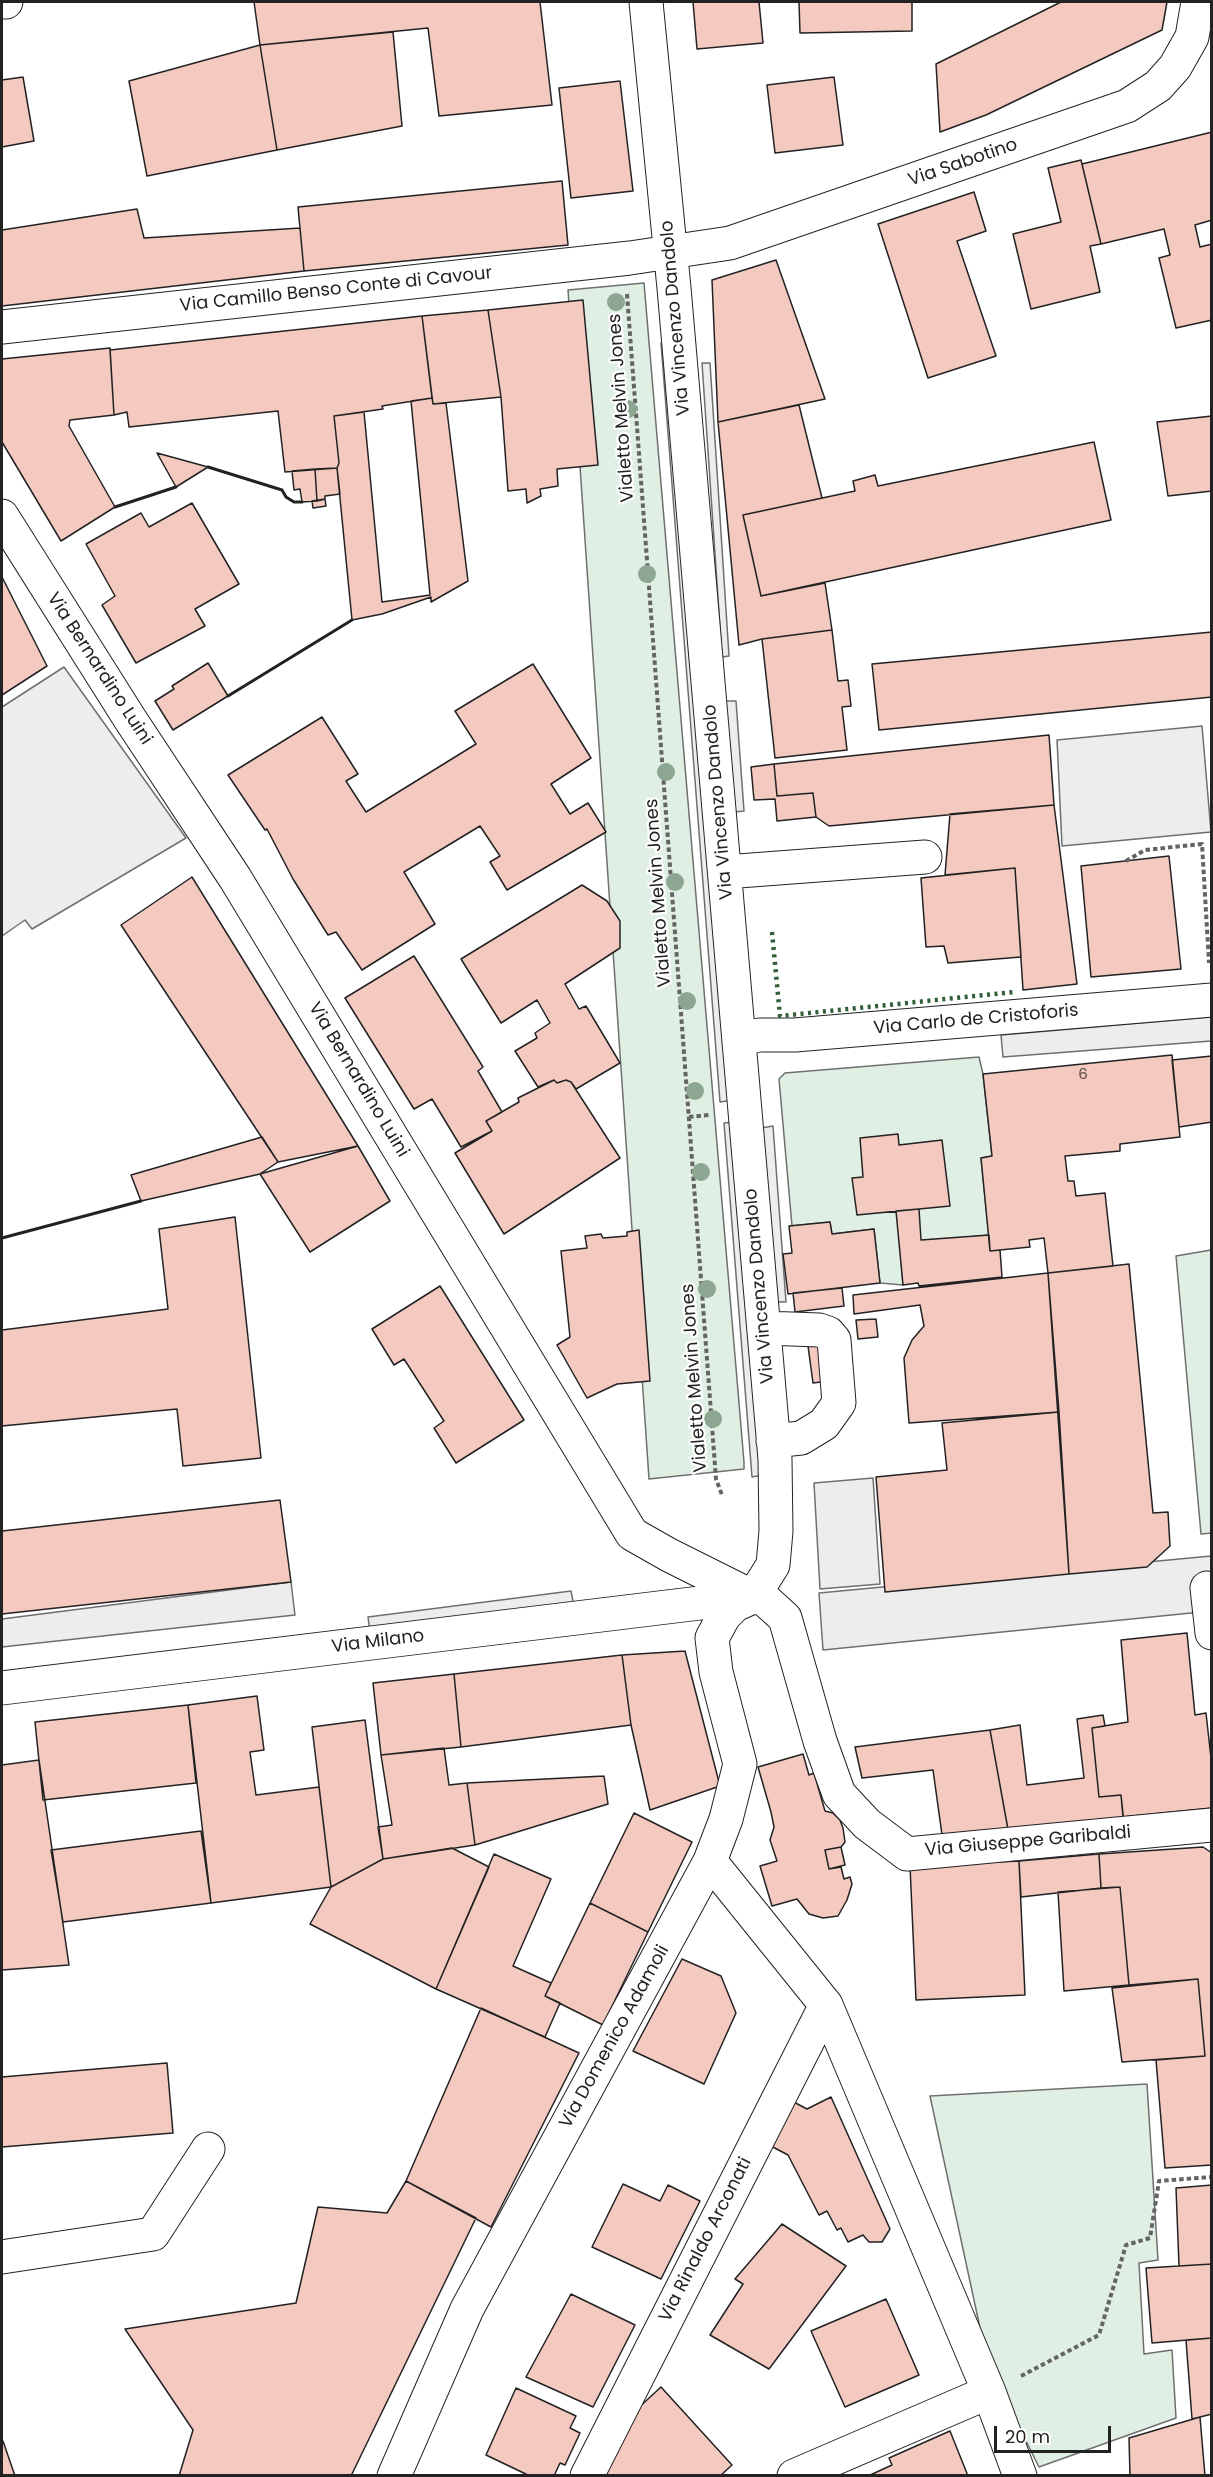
<!DOCTYPE html>
<html>
<head>
<meta charset="utf-8">
<style>
  body { margin:0 }
  #map { position:relative; width:1213px; height:2477px; overflow:hidden; background:#fff; font-family:Poppins,sans-serif }
  canvas { display:block }
  .frame { position:absolute; inset:0; border:3px solid #222; pointer-events:none }
  .scale { position:absolute; left:994px; top:2426px; width:117px; height:27px; box-sizing:border-box; border:3px solid #222; border-top:0; padding-left:8px; font-size:18px; line-height:21px; white-space:nowrap; color:#222; -webkit-text-stroke:4px #fff; paint-order:stroke }
</style>
</head>
<body>
<div id="map">
<canvas width="1213" height="2477"></canvas>
<div class="frame"></div>
<div class="scale">20 m</div>
</div>
<script>
const c = document.querySelector('canvas').getContext('2d');
c.lineJoin = 'round';
function fillPath(path, color) { c.fillStyle = color; c.fill(path, 'evenodd'); }
const toPath = rows => new Path2D(rows.map(r => 'M' + r).join(''));
function stroke(path, color, width, dash) { c.strokeStyle = color; c.lineWidth = width; c.lineCap = dash ? 'butt' : 'round'; c.setLineDash(dash || []); c.stroke(path); }
function write(font, color, halo, rows, align = 'center') {
  c.font = font + ' Poppins,sans-serif'; c.lineWidth = 4.5; c.setLineDash([]); c.textBaseline = 'middle'; c.strokeStyle = halo; c.fillStyle = color; for (const [text, x, y, turn = 0] of rows) {
    c.save(); c.translate(x, y); c.rotate((+turn || 0) * Math.PI / 180); c.textAlign = isNaN(turn) ? turn : align; if (halo) c.strokeText(text, 0, 0); c.fillText(text, 0, 0); c.restore();
  }
}
const green = toPath([
  [644,283,744,1462,744,1469,649,1479,568,290,644,283],
  [979,1057,983,1074,992,1156,981,1158,989,1235,900,1244,903,1285,880,1283,874,1229,832,1234,830,1222,792,1226,779,1079,785,1073,979,1057],
  [1211,1250,1212,1533,1201,1534,1176,1256,1211,1250],
  [1147,2084,1158,2260,1139,2263,1144,2354,1172,2350,1176,2418,1039,2467,988,2365,930,2096,1147,2084]
]);
fillPath(green, '#e0efe3');
stroke(green, '#6f6f6f', 1.5);
const parking = toPath([
  [673,342,733,1100,720,1102,661,343,673,342],
  [702,363,710,363,729,656,722,657,702,363],
  [64,667,186,838,32,929,25,920,2,936,2,707,64,667],
  [726,701,736,701,744,811,734,812,726,701],
  [1202,726,1211,832,1062,846,1057,740,1202,726],
  [1211,1017,1211,1041,1003,1057,1001,1035,1211,1017],
  [735,1122,763,1475,752,1477,724,1123,735,1122],
  [773,1126,786,1302,775,1302,761,1128,773,1126],
  [873,1478,880,1584,820,1589,814,1483,873,1478],
  [1211,1556,1211,1611,823,1650,819,1593,1211,1556],
  [291,1582,295,1615,2,1647,2,1619,291,1582],
  [571,1591,574,1607,370,1632,368,1617,571,1591]
]);
fillPath(parking, '#ededed');
stroke(parking, '#6f6f6f', 1.5);
const building = toPath([
  [254,2,540,2,552,105,439,116,428,28,260,45,254,2],
  [693,2,759,2,763,43,697,49,693,2],
  [799,2,912,2,912,31,800,33,799,2],
  [1061,2,1167,2,1162,30,986,115,940,132,936,64,1061,2],
  [393,32,402,126,277,150,260,45,393,32],
  [260,45,277,150,147,176,129,81,260,45],
  [23,77,34,141,2,147,2,80,23,77],
  [834,77,843,145,775,153,767,85,834,77],
  [620,81,633,191,571,198,559,88,620,81],
  [1212,132,1212,220,1195,225,1200,247,1212,244,1212,320,1176,328,1159,258,1170,255,1164,229,1101,244,1082,164,1212,132],
  [1081,160,1101,244,1090,246,1100,292,1031,309,1013,234,1061,222,1048,168,1081,160],
  [562,181,568,245,304,271,298,207,562,181],
  [974,192,986,231,957,241,996,356,928,378,878,224,974,192],
  [137,209,144,238,300,228,304,271,2,306,2,230,137,209],
  [776,260,825,399,718,422,712,280,776,260],
  [583,300,598,465,557,469,558,486,540,489,541,496,527,503,526,489,508,491,501,397,488,310,583,300],
  [488,310,501,397,433,404,422,316,488,310],
  [422,316,432,398,382,406,383,409,334,416,339,463,337,468,285,472,278,411,129,427,127,412,114,415,110,350,422,316],
  [110,348,114,415,70,420,69,426,115,507,61,541,2,442,2,359,110,348],
  [432,398,433,404,446,403,468,581,431,602,431,597,382,614,352,620,337,468,339,463,334,416,364,412,382,602,430,595,411,401,432,398],
  [799,405,822,498,743,515,761,596,825,583,832,630,762,639,739,645,718,422,799,405],
  [1212,416,1212,491,1168,496,1157,422,1212,416],
  [1094,442,1111,520,761,596,743,515,855,491,853,481,875,475,878,486,1094,442],
  [157,453,208,467,176,487,157,453],
  [337,468,340,494,325,496,325,499,317,501,315,469,337,468],
  [315,469,317,501,302,502,300,489,294,490,292,471,315,469],
  [325,499,326,506,313,508,312,501,325,499],
  [192,503,239,584,195,609,205,626,136,663,102,605,115,596,86,544,141,513,149,527,192,503],
  [2,577,47,666,2,695,2,577],
  [832,630,838,681,848,680,851,706,842,707,847,750,775,758,762,639,832,630],
  [1212,632,1212,697,879,730,872,664,1212,632],
  [208,663,228,696,173,730,155,701,174,689,172,686,208,663],
  [533,664,591,758,551,784,570,814,588,803,606,832,507,890,490,862,500,856,480,826,404,872,435,924,362,970,336,932,328,935,293,879,267,829,265,830,228,775,322,717,358,774,346,781,366,812,476,744,455,711,533,664],
  [1049,735,1054,805,829,826,816,817,813,793,777,796,774,764,1049,735],
  [774,764,777,796,813,793,816,817,777,821,775,799,754,800,751,767,774,764],
  [1054,805,1077,984,1023,990,1015,868,945,875,950,814,1054,805],
  [1169,856,1181,969,1091,977,1081,866,1169,856],
  [1015,868,1021,957,948,963,944,946,926,947,921,878,1015,868],
  [192,877,358,1146,278,1162,121,925,192,877],
  [582,885,607,901,620,921,620,948,565,984,579,1009,586,1006,620,1063,576,1089,571,1082,566,1080,557,1083,554,1080,538,1087,515,1051,537,1038,535,1033,550,1023,537,1000,501,1023,461,959,582,885],
  [414,956,483,1067,478,1071,502,1112,486,1121,492,1131,461,1147,432,1099,414,1109,345,998,414,956],
  [1172,1055,1180,1137,1120,1144,1120,1151,1065,1156,1068,1181,1074,1181,1076,1196,1105,1193,1113,1266,1048,1273,1044,1238,1029,1240,1030,1247,990,1251,981,1158,992,1156,983,1074,1172,1055],
  [1212,1056,1212,1122,1179,1127,1172,1060,1212,1056],
  [554,1080,557,1083,566,1080,571,1082,620,1158,504,1234,455,1153,492,1131,486,1121,519,1102,518,1098,554,1080],
  [898,1134,899,1145,942,1140,950,1206,857,1215,852,1178,863,1177,860,1138,898,1134],
  [262,1137,278,1162,260,1174,141,1201,131,1175,262,1137],
  [358,1146,390,1201,310,1252,260,1174,358,1146],
  [919,1209,921,1240,989,1235,990,1251,1000,1250,1002,1277,919,1286,918,1283,903,1285,896,1211,919,1209],
  [235,1217,261,1458,183,1466,177,1409,2,1426,2,1330,168,1309,159,1229,235,1217],
  [830,1222,832,1234,874,1229,880,1283,788,1294,783,1254,792,1253,789,1226,830,1222],
  [639,1230,650,1381,617,1384,587,1398,557,1345,570,1337,561,1251,587,1248,585,1236,601,1234,603,1238,627,1236,627,1232,639,1230],
  [1129,1264,1153,1513,1168,1512,1170,1546,1147,1567,1069,1574,1048,1273,1129,1264],
  [1048,1273,1059,1412,909,1423,904,1358,912,1340,924,1326,920,1305,854,1314,853,1295,1048,1273],
  [440,1286,524,1420,456,1463,434,1428,444,1421,404,1359,394,1365,372,1329,440,1286],
  [842,1288,844,1306,795,1312,793,1293,842,1288],
  [876,1319,878,1337,858,1339,856,1320,876,1319],
  [848,1342,852,1378,813,1383,808,1346,848,1342],
  [1059,1412,1069,1574,885,1592,876,1477,947,1470,942,1423,1059,1412],
  [280,1500,291,1582,2,1614,2,1531,280,1500],
  [1187,1633,1195,1715,1206,1713,1212,1767,1212,1808,1123,1817,1121,1795,1099,1797,1092,1728,1128,1722,1121,1640,1187,1633],
  [685,1651,720,1786,650,1810,631,1725,622,1655,685,1651],
  [622,1655,631,1725,461,1747,454,1674,622,1655],
  [454,1674,461,1747,381,1755,373,1683,454,1674],
  [257,1696,264,1750,250,1752,256,1795,319,1787,331,1887,211,1903,188,1705,257,1696],
  [188,1705,196,1783,43,1800,35,1722,188,1705],
  [1103,1715,1105,1726,1092,1728,1099,1797,1121,1795,1124,1823,1009,1835,990,1730,1020,1725,1027,1785,1084,1778,1077,1719,1103,1715],
  [365,1720,383,1859,331,1887,312,1727,365,1720],
  [990,1730,1009,1835,943,1842,933,1770,862,1778,855,1747,990,1730],
  [444,1748,449,1785,467,1783,475,1845,383,1859,378,1827,392,1825,381,1755,444,1748],
  [803,1754,809,1775,814,1773,825,1811,833,1813,840,1820,843,1828,845,1842,841,1847,825,1850,829,1869,841,1867,844,1879,850,1877,852,1884,847,1900,838,1916,823,1918,809,1914,797,1899,772,1906,760,1866,777,1861,770,1840,774,1827,771,1812,758,1767,803,1754],
  [39,1760,69,1965,2,1970,2,1765,39,1760],
  [604,1776,608,1804,475,1845,467,1783,604,1776],
  [634,1813,692,1842,648,1932,590,1903,634,1813],
  [201,1831,211,1903,63,1922,51,1850,201,1831],
  [841,1847,845,1865,829,1869,825,1850,841,1847],
  [1203,1847,1212,1853,1212,2165,1165,2168,1156,2060,1205,2056,1198,1979,1129,1985,1120,1887,1101,1888,1099,1854,1203,1847],
  [452,1848,489,1867,436,1989,310,1924,331,1887,383,1859,452,1848],
  [494,1854,551,1879,513,1966,551,1983,545,1996,560,2003,545,2037,436,1989,494,1854],
  [1099,1854,1101,1888,1021,1897,1019,1861,1099,1854],
  [1019,1861,1025,1995,916,2000,910,1866,1019,1861],
  [1120,1887,1129,1985,1064,1991,1058,1892,1120,1887],
  [590,1903,648,1932,603,2025,545,1996,590,1903],
  [682,1959,721,1976,736,2013,704,2084,633,2051,682,1959],
  [1198,1979,1205,2056,1122,2062,1112,1988,1198,1979],
  [481,2008,579,2053,491,2227,406,2181,481,2008],
  [167,2063,173,2133,2,2147,2,2077,167,2063],
  [831,2097,890,2229,882,2242,869,2242,863,2235,848,2242,841,2228,837,2230,827,2211,819,2215,788,2155,769,2145,790,2100,807,2109,831,2097],
  [406,2181,476,2218,351,2476,179,2476,193,2430,125,2329,296,2303,318,2207,387,2213,406,2181],
  [623,2184,660,2201,668,2185,700,2201,661,2279,592,2247,623,2184],
  [1212,2185,1212,2264,1179,2266,1176,2188,1212,2185],
  [782,2224,846,2266,769,2369,710,2335,743,2284,735,2279,782,2224],
  [1212,2264,1212,2338,1152,2343,1146,2268,1212,2264],
  [571,2294,635,2325,593,2407,526,2377,571,2294],
  [886,2299,919,2375,845,2407,811,2331,886,2299],
  [1212,2338,1212,2414,1192,2419,1186,2340,1212,2338],
  [661,2387,732,2465,720,2476,595,2476,622,2423,661,2387],
  [516,2388,576,2416,570,2428,580,2433,565,2465,560,2463,554,2476,530,2476,486,2455,516,2388],
  [1200,2417,1205,2476,1130,2476,1129,2438,1200,2417],
  [950,2431,968,2476,868,2476,892,2465,889,2458,950,2431],
  [2,2441,3,2441,15,2476,2,2476,2,2441]
]);
fillPath(building, '#f3c9c0');
stroke(building, '#222', 1.5);
const minor = toPath([
  [2,2,6,2],
  [2,327,630,258,730,243,1127,106,1158,86,1175,67,1192,37,1198,2],
  [2,516,130,719,235,878,632,1534,669,1555,753,1597,764,1599,785,1618,820,1741,839,1794,867,1824,907,1854,1212,1825],
  [725,872,925,857],
  [740,1039,759,1035,795,1035,1212,1000],
  [764,1328,819,1330,828,1333,834,1340,839,1403,824,1424,801,1438,773,1441],
  [1207,1588,1212,1633],
  [2,1688,749,1597],
  [710,1861,826,2005,989,2392,1020,2476],
  [2,2257,153,2234,208,2149],
  [394,2476,467,2309,710,1861,726,1819,740,1764,716,1672,712,1638,724,1616,735,1605,753,1597,773,1565,776,1531,775,1459,674,288,646,2],
  [587,2476,826,2005],
  [794,2476,989,2392]
]);
stroke(minor, '#222', 35);
stroke(toPath([
  [627,294,716,1479,722,1495],
  [1126,861,1145,850,1202,844,1209,963],
  [689,1117,709,1115],
  [1021,2376,1099,2335,1126,2245,1150,2238,1159,2181,1211,2177]
]), '#646464', 4, [4.5, 3]);
stroke(minor, '#fff', 33);
stroke(toPath([
  [772,932,780,1016,1014,992]
]), '#2f5e38', 4.5, [3, 4.5]);
stroke(toPath([
  [208,467,282,490,286,497,294,502,302,502],
  [115,507,176,487],
  [228,696,352,620],
  [2,1238,141,1201]
]), '#222', 3);
c.fillStyle = '#8da692';
for (const [x, y] of [
  [616,302],
  [628,409],
  [647,574],
  [666,772],
  [675,882],
  [687,1001],
  [695,1091],
  [701,1172],
  [707,1289],
  [713,1419]
]) { c.beginPath(); c.arc(x, y, 9, 0, 2 * Math.PI); c.fill(); }
write('15px', '#564c4a', null, [
  ["6",1083,1075]
]);
write('18px', '#222', '#fff', [
  ["Via Sabotino",963,163,-19],
  ["Via Camillo Benso Conte di Cavour",336,290,-6],
  ["Via Vincenzo Dandolo",676,318,-95],
  ["Vialetto Melvin Jones",622,408,-94],
  ["Via Bernardino Luini",99,669,57],
  ["Via Vincenzo Dandolo",719,802,-95],
  ["Vialetto Melvin Jones",659,893,-94],
  ["Via Carlo de Cristoforis",976,1020,-5],
  ["Via Bernardino Luini",358,1080,59],
  ["Via Vincenzo Dandolo",760,1286,-95],
  ["Vialetto Melvin Jones",695,1378,-94],
  ["Via Milano",378,1642,-7],
  ["Via Giuseppe Garibaldi",1028,1842,-5],
  ["Via Domenico Adamoli",615,2037,-61],
  ["Via Rinaldo Arconati",706,2240,-63]
]);
</script>
</body>
</html>
